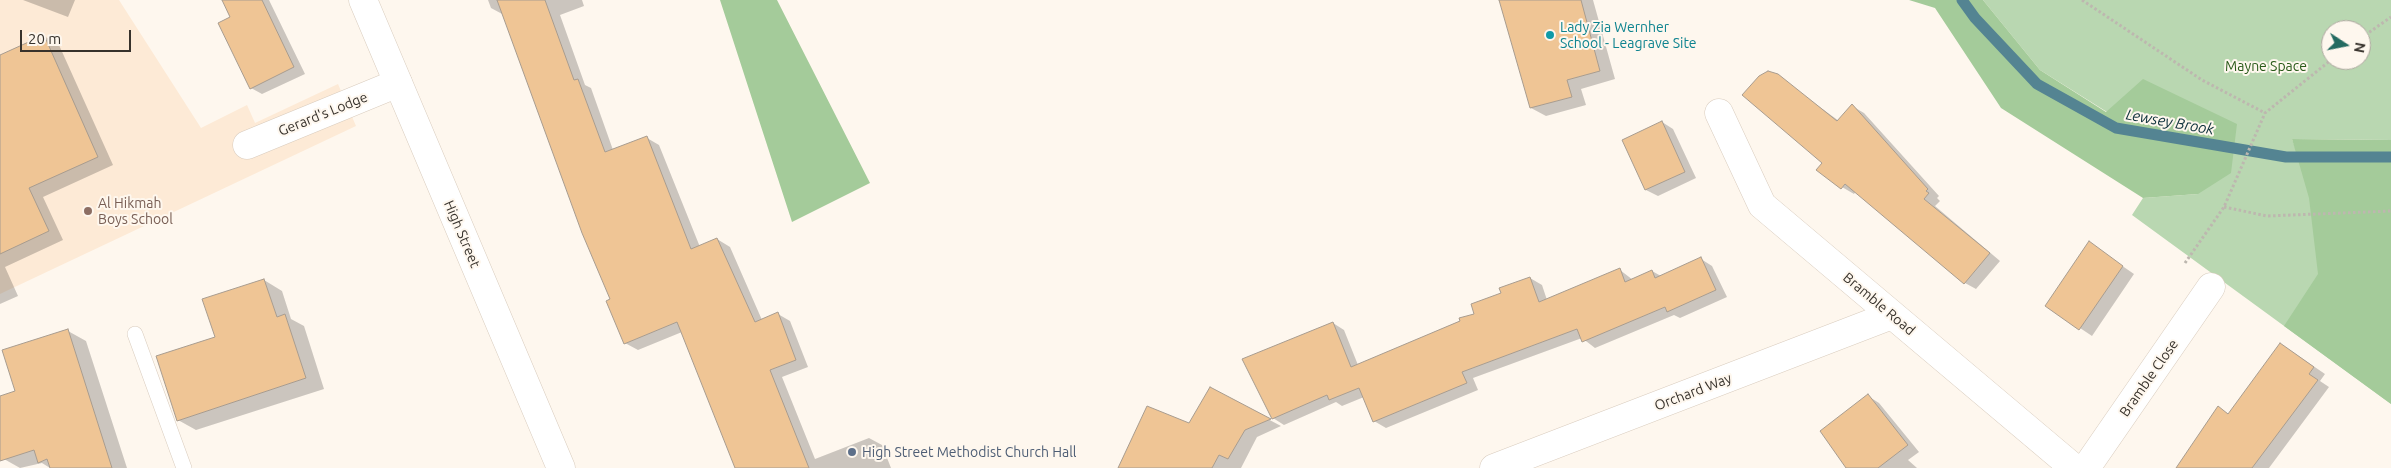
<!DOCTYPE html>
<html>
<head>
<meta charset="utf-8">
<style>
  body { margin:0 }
  #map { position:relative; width:2391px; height:468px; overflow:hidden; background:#fef7ee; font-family:Ubuntu,sans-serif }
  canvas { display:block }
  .north { position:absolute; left:2321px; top:20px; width:50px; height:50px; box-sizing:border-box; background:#fef7ee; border:1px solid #aea8a0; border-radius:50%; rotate:101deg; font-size:14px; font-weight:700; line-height:20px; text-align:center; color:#37322c }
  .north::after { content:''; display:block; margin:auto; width:18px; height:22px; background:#246b61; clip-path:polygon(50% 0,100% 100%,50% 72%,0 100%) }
  .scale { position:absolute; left:20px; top:30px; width:111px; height:22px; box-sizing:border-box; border:2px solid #37322c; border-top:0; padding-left:6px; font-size:15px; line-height:18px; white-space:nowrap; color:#37322c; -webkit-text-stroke:4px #fef7ee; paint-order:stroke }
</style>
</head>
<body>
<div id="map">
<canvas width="2391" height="468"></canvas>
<div class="north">N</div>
<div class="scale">20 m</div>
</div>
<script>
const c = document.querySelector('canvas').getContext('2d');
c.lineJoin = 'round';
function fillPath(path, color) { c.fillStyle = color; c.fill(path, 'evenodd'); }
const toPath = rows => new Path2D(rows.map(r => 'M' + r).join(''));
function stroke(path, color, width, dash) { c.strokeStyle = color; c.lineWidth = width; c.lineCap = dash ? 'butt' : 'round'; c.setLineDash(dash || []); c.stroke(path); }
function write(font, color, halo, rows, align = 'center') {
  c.font = font + ' Ubuntu,sans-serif'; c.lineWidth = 4; c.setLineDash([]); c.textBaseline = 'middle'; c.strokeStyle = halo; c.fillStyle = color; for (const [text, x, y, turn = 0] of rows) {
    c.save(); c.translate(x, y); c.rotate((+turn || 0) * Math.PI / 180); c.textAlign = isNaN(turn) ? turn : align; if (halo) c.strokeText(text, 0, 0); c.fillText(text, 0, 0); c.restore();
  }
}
fillPath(toPath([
  [0,0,119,0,201,128,247,105,255,123,338,84,356,126,0,294]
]), '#fdead6');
fillPath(toPath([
  [1983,0,2391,0,2391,140,2292,139,2391,404,2132,215,2143,198,2198,194,2107,112,2040,70],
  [2331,30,2361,30,2361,60,2331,60]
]), '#b9d7b1');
fillPath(toPath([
  [720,0,777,0,870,183,792,222],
  [1909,0,1983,0,2040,70,2106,112,2143,79,2237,124,2231,173,2198,194,2143,198,2001,108,1935,8],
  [2292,139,2391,140,2391,404,2284,326,2318,274,2309,198]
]), '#a4cb9a');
fillPath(toPath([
  [23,0,75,0,68,17],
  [223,0,269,0,305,74,262,94,251,88,231,17],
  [488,0,582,0,584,6,560,15,585,85,591,88,613,150,647,138,659,145,700,247,717,239,730,247,762,320,778,314,790,321,808,367,782,377,815,459,869,438,882,445,891,468,762,468,682,332,638,350,625,343,611,300,504,15,491,8],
  [1501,0,1593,0,1615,79,1581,89,1586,105,1546,116,1531,108],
  [44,36,59,45,113,165,43,197,63,240,5,267,18,296,0,304,0,56],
  [1777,76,1839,121,1852,106,1864,113,1939,196,1937,198,1940,201,1935,206,2000,261,1976,289,1965,283,1856,191,1854,194,1842,187,1824,163],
  [1662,122,1673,129,1696,178,1658,196,1646,190,1623,140],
  [2089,243,2134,274,2092,336,2047,306],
  [1701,259,1712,266,1727,297,1680,318,1674,315,1595,348,1582,338,1473,378,1478,390,1386,428,1374,421,1364,397,1342,406,1336,402,1284,425,1273,418,1333,323,1344,330,1358,365,1476,314,1503,294,1530,278,1542,285,1547,300,1620,270,1633,280,1652,271,1661,276],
  [264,280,282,291,291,319,304,326,324,389,196,430,178,420,217,338],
  [68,331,86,341,127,468,50,468,42,463,20,468,4,459,0,447,0,397,17,392],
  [2281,344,2325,374,2320,381,2329,387,2269,468,2198,468,2218,408,2229,414],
  [1211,389,1281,426,1257,437,1241,468,1119,468,1190,425],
  [1868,396,1879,403,1919,452,1908,460,1917,468,1847,468]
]), '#0003');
stroke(toPath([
  [1962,0,1975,18,2037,84,2116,128,2286,157,2391,157]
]), '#548492', 11);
const building = toPath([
  [222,0,262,0,294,67,250,89,218,23,230,17,222,0],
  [497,0,545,0,574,80,578,79,605,152,647,136,691,249,717,238,755,322,778,312,796,360,770,370,809,468,735,468,677,322,624,344,606,301,610,299,582,233,497,0],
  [1499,0,1581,0,1600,71,1567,80,1572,97,1530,108,1499,0],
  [44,35,98,157,29,188,49,231,0,254,0,55,44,35],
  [1768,71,1778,74,1837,121,1852,104,1928,189,1926,191,1929,193,1924,199,1990,253,1964,284,1845,184,1841,189,1816,170,1822,163,1742,95,1759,76,1768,71],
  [1662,121,1685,172,1645,190,1622,140,1662,121],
  [2089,241,2123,266,2079,330,2045,306,2089,241],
  [1701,257,1716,290,1667,312,1665,307,1582,342,1577,329,1462,372,1467,383,1373,422,1359,388,1329,400,1327,395,1272,419,1242,359,1333,322,1351,367,1460,321,1459,318,1474,314,1471,304,1501,293,1499,288,1530,277,1539,302,1620,268,1625,282,1652,270,1655,278,1701,257],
  [264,279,277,317,285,314,306,378,177,421,156,356,215,337,202,299,264,279],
  [68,329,112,468,50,468,47,459,38,463,34,450,0,461,0,396,15,391,2,350,68,329],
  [2280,343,2314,367,2309,374,2318,380,2252,468,2176,468,2218,406,2228,414,2280,343],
  [1210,387,1271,419,1245,430,1228,459,1219,455,1212,468,1118,468,1147,406,1189,423,1210,387],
  [1868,394,1908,445,1878,468,1846,468,1820,431,1868,394]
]);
fillPath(building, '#efc595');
stroke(building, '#a89c8f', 1);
const lane = toPath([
  [135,334,184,468]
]);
const street = toPath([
  [1719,113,1762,205,2074,468],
  [247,145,398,83],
  [1494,468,1892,315],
  [2086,468,2211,287]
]);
const secondary = toPath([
  [363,0,561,468]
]);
stroke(lane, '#d9ccbe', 16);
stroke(street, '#d9ccbe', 29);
stroke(secondary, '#d9ccbe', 29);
stroke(toPath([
  [2082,0,2202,80,2265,113],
  [2361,38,2391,17],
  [2224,207,2267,216,2391,211],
  [2185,263,2224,207,2265,113,2331,60]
]), '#bdb7af', 3, [2.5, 2.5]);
stroke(lane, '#fff', 15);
stroke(street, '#fff', 28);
stroke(secondary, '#fff', 28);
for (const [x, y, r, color] of [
  [1550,35,5,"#0f9aa8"],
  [88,211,5,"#8d6e63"],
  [852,452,5,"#5c6f8a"]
]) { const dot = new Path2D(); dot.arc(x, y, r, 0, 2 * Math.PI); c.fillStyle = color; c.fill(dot); stroke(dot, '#fef7ee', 2); }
write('14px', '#0d838f', '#fef7ee', [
  ["Lady Zia Wernher",1560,27],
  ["School - Leagrave Site",1560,43]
], 'left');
write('14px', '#295a19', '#fef7ee', [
  ["Mayne Space",2266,66]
]);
write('14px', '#37322c', '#fef7ee', [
  ["Gerard's Lodge",323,114,-22],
  ["High Street",462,234,67],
  ["Bramble Road",1879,304,40],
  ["Bramble Close",2149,378,-55],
  ["Orchard Way",1693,392,-21]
]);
write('14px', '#785e54', '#fef7ee', [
  ["Al Hikmah",98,203],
  ["Boys School",98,219]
], 'left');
write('14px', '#4e5e75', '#fef7ee', [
  ["High Street Methodist Church Hall",862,452]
], 'left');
write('italic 15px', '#0e313b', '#fef7ee', [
  ["Lewsey Brook",2170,122,10]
]);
</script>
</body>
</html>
